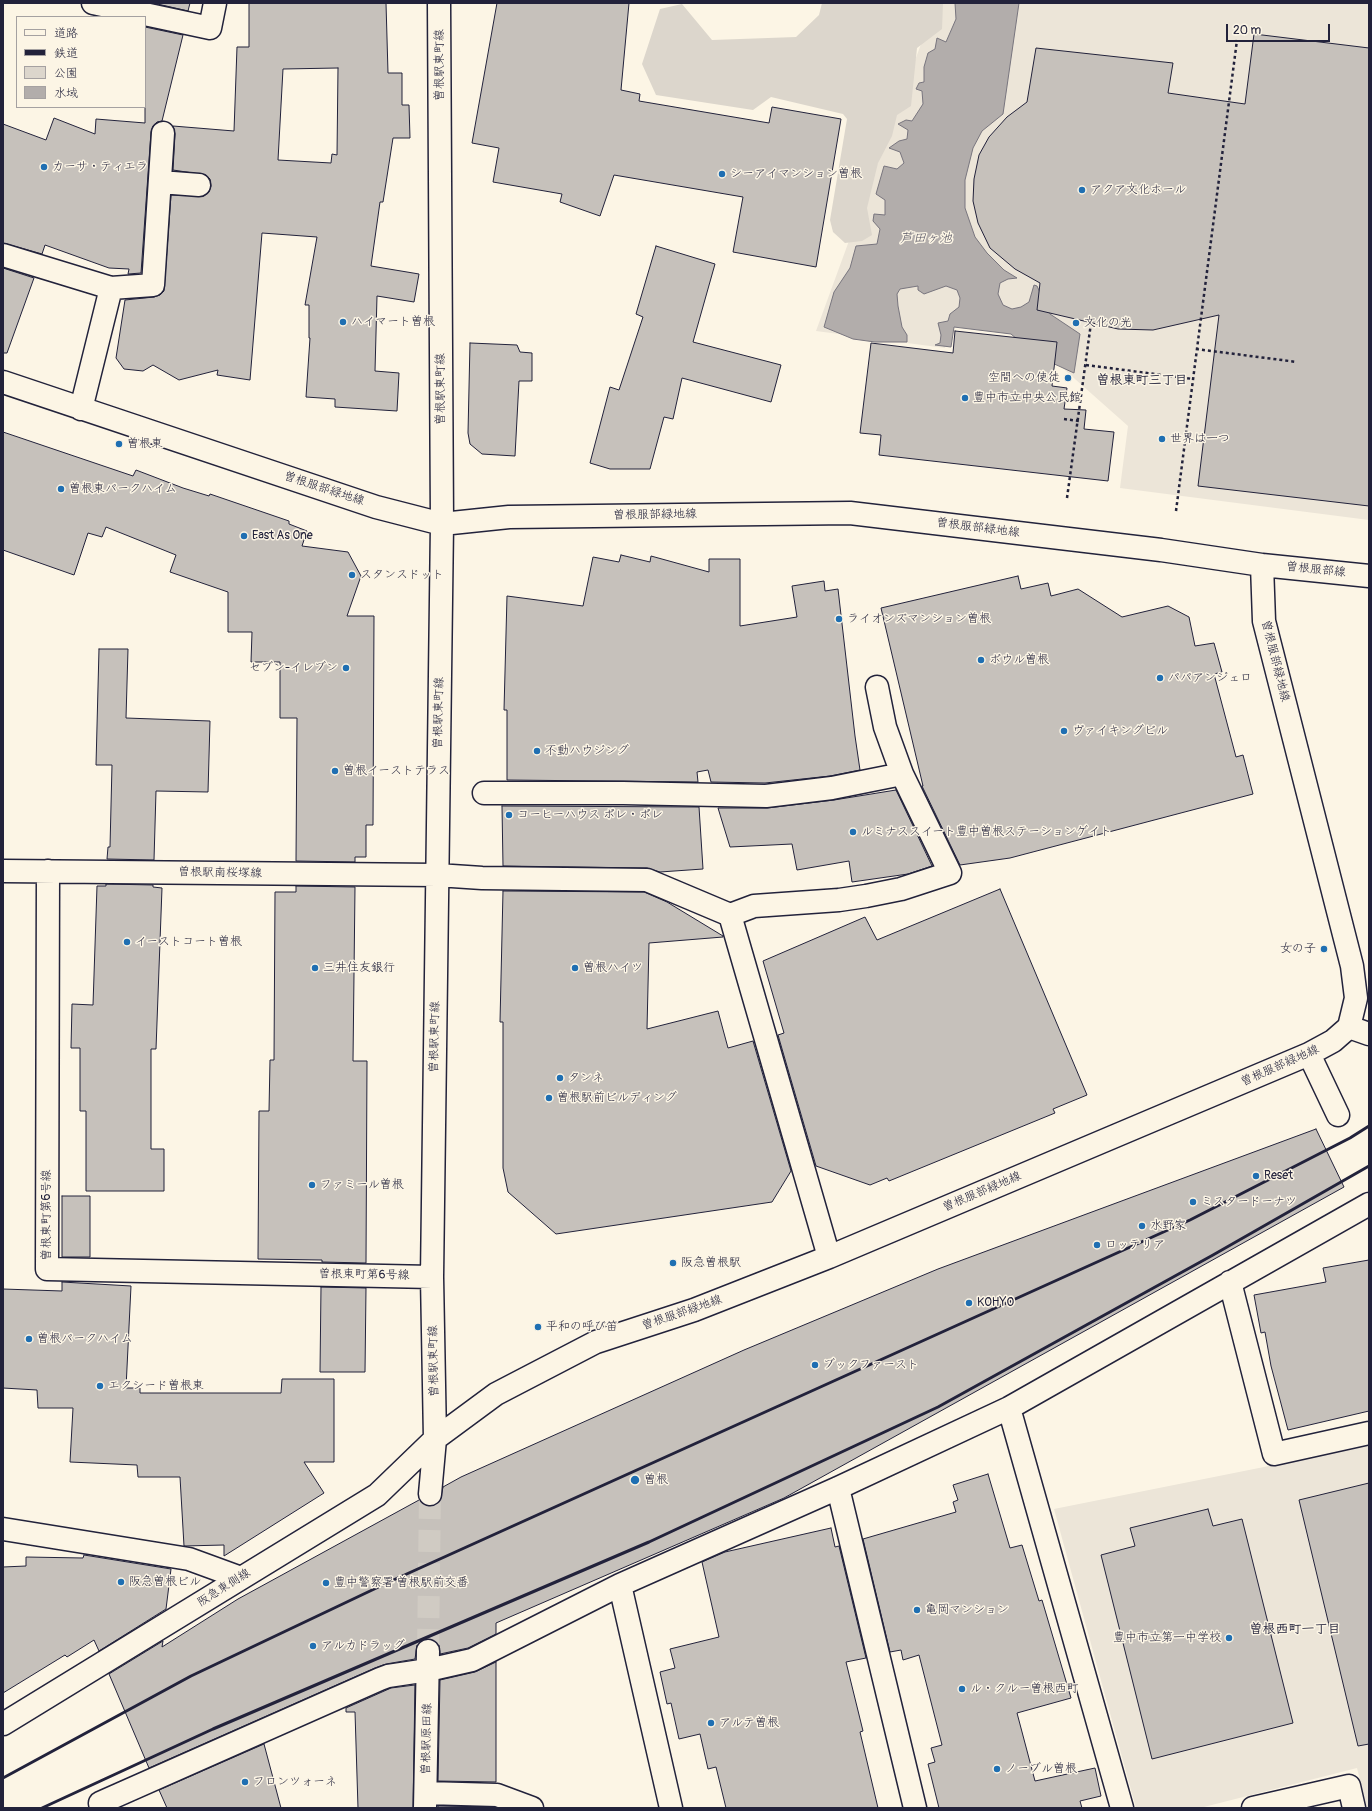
<!DOCTYPE html>
<html>
<head>
<meta charset="utf-8">
<style>
  body { margin:0 }
  #map { position:relative; width:1372px; height:1811px; overflow:hidden; background:#fcf5e5; font-family:Pangolin,"Klee One",sans-serif }
  canvas { display:block }
  .frame { position:absolute; inset:0; border:4px solid #22223b; pointer-events:none }
  .legend { position:absolute; left:16px; top:16px; width:130px; height:92px; box-sizing:border-box; background:#fcf5e5; border:1px solid #a5a1a1; margin:0; padding:5px 7px; list-style:none; font-size:12px; color:#22223b }
  .legend li { display:flex; align-items:center; gap:8px; height:20px }
  .legend b { width:20px; border:1px solid #a5a1a1 }
  .scale { position:absolute; left:1226px; top:24px; width:104px; height:18px; box-sizing:border-box; border:2px solid #22223b; border-top:0; padding-left:5px; font-size:12px; line-height:14px; white-space:nowrap; color:#22223b; -webkit-text-stroke:3px #fcf5e5; paint-order:stroke }
</style>
</head>
<body>
<div id="map">
<canvas width="1372" height="1811"></canvas>
<div class="frame"></div>
<ul class="legend">
<li><b style="height:5px;background:#fcf5e5"></b>道路</li>
<li><b style="height:5px;background:#22223b"></b>鉄道</li>
<li><b style="height:11px;background:#dcd6cc"></b>公園</li>
<li><b style="height:11px;background:#b2adab"></b>水域</li>
</ul>
<div class="scale">20 m</div>
</div>
<script>
const c = document.querySelector('canvas').getContext('2d');
c.lineJoin = 'round';
function fillPath(path, color) { c.fillStyle = color; c.fill(path, 'evenodd'); }
const toPath = rows => new Path2D(rows.map(r => 'M' + r).join(''));
function stroke(path, color, width, dash) { c.strokeStyle = color; c.lineWidth = width; c.lineCap = dash ? 'butt' : 'round'; c.setLineDash(dash || []); c.stroke(path); }
function write(font, color, halo, rows, align = 'center') {
  c.font = font + ' Pangolin,"Klee One",sans-serif'; c.lineWidth = 3; c.setLineDash([]); c.textBaseline = 'middle'; c.strokeStyle = halo; c.fillStyle = color; for (const [text, x, y, turn = 0] of rows) {
    c.save(); c.translate(x, y); c.rotate((+turn || 0) * Math.PI / 180); c.textAlign = isNaN(turn) ? turn : align; if (halo) c.strokeText(text, 0, 0); c.fillText(text, 0, 0); c.restore();
  }
}
fillPath(toPath([
  [936,3,1369,3,1369,520,1120,488,1128,426,1022,332,948,324,945,348,816,331],
  [1369,1446,1369,1808,1367,1808,1357,1768,1200,1808,1136,1808,1054,1509]
]), '#ece5d8');
fillPath(toPath([
  [822,3,943,3,942,29,917,48,911,106,897,115,892,136,878,163,867,208,872,235,862,241,845,243,833,232,830,220,847,119,843,114,771,97,753,110,656,95,642,64,660,9,682,4,712,40,796,37,819,15]
]), '#dcd6cc');
const water = toPath([
  [955,3,1019,3,1003,114,982,131,973,148,965,180,965,208,975,237,987,253,1004,270,1017,278,1008,279,1000,283,998,294,1003,305,1012,309,1021,307,1029,302,1034,285,1037,286,1050,314,1080,334,1074,373,1037,356,1011,334,954,327,951,347,935,345,940,343,941,335,938,323,948,321,950,314,959,307,960,298,957,290,946,286,924,294,918,290,918,286,900,289,897,294,898,306,902,327,907,335,907,342,875,342,853,339,824,327,834,292,850,268,856,246,877,244,880,229,873,221,874,214,885,215,885,200,876,194,884,166,897,169,904,163,900,152,889,148,899,141,907,139,908,130,898,124,906,120,912,121,923,104,922,91,916,89,919,83,924,82,924,67,928,53,935,49,937,38,946,42,956,19,955,3]
]);
fillPath(water, '#b2adab');
stroke(water, '#78757e', 1);
const building = toPath([
  [153,3,190,3,188,11,153,3],
  [249,3,386,3,388,73,402,73,402,105,409,105,410,138,393,138,383,202,380,202,371,266,419,274,414,302,377,296,375,371,399,373,397,411,335,407,335,399,306,397,310,338,309,338,309,305,305,305,317,237,262,233,250,380,217,375,218,370,179,380,153,365,143,371,124,369,116,358,125,300,154,297,160,295,164,291,171,195,204,196,209,192,211,186,210,179,206,175,173,170,175,134,173,126,234,131,237,47,249,47,249,3],
  [338,68,337,155,332,154,331,163,278,160,283,69,338,68],
  [497,3,629,3,621,90,640,94,639,101,769,123,772,107,841,119,816,267,733,252,743,197,614,175,600,216,560,202,562,194,493,182,499,148,472,143,497,3],
  [145,27,183,35,162,121,157,122,153,126,151,132,141,273,128,274,129,269,109,268,45,245,42,254,3,243,3,124,46,140,54,118,95,134,96,119,145,123,145,27],
  [1254,34,1369,48,1369,506,1198,486,1219,315,1153,330,1118,329,1037,310,1040,283,1015,269,990,248,978,223,973,201,974,179,979,155,989,137,1007,117,1027,102,1036,48,1173,63,1168,93,1245,104,1254,34],
  [656,246,715,264,693,342,781,365,771,402,682,378,673,419,664,417,650,469,610,469,590,463,610,387,619,390,643,317,636,314,656,246],
  [3,268,34,278,7,353,3,353,3,268],
  [955,331,1057,342,1052,386,1067,388,1064,409,1086,410,1084,429,1114,432,1108,481,879,455,881,435,860,433,871,343,953,353,955,331],
  [470,343,517,345,520,352,532,353,532,381,519,381,515,456,482,454,470,444,468,433,470,343],
  [3,432,133,476,136,470,183,488,209,496,210,494,289,521,289,524,307,531,302,546,348,552,361,576,347,616,374,616,373,825,366,825,366,857,355,857,355,862,296,861,297,718,280,718,280,662,251,662,252,632,228,632,228,592,170,572,176,555,106,527,102,537,88,533,74,575,3,550,3,432],
  [621,555,650,562,651,556,709,572,709,559,740,559,740,626,797,617,792,586,824,581,825,591,838,589,855,736,860,770,830,776,765,783,711,782,708,770,697,772,698,782,507,780,507,710,504,710,507,596,583,606,593,557,619,562,621,555],
  [1018,576,1021,589,1048,583,1051,596,1078,589,1122,617,1168,606,1189,617,1195,646,1214,643,1222,672,1214,674,1236,757,1243,755,1253,794,1010,858,960,865,922,786,923,786,881,608,1018,576],
  [99,649,128,649,126,718,210,721,208,792,156,791,154,860,107,859,108,847,110,847,112,765,96,765,99,649],
  [896,790,932,866,908,874,852,882,849,861,797,870,792,844,730,847,718,808,767,808,834,800,896,790],
  [502,806,699,807,703,869,660,872,647,868,503,866,502,806],
  [106,884,153,885,153,887,162,888,156,1049,151,1049,151,1149,164,1149,164,1191,86,1191,86,1111,80,1111,80,1048,71,1048,72,1004,93,1005,97,886,106,886,106,884],
  [296,886,355,887,353,1061,367,1061,366,1263,322,1262,322,1260,258,1259,259,1111,269,1111,270,1060,274,1060,275,892,296,892,296,886],
  [1000,889,1087,1095,1053,1109,1055,1113,889,1181,887,1178,870,1185,816,1166,778,1035,784,1033,763,961,865,917,877,940,1000,889],
  [503,891,644,892,667,902,723,936,723,937,649,943,647,1029,718,1011,728,1048,753,1041,791,1171,772,1202,556,1234,508,1192,503,1168,503,1022,500,1022,503,891],
  [1316,1129,1344,1187,784,1498,496,1623,496,1634,468,1648,440,1654,439,1645,435,1641,429,1639,422,1640,417,1645,415,1659,386,1664,375,1668,149,1768,109,1674,163,1641,162,1647,238,1599,419,1500,423,1504,428,1506,436,1505,440,1501,443,1487,461,1477,744,1350,938,1269,1316,1129],
  [62,1196,90,1196,90,1257,62,1257,62,1196],
  [1369,1260,1369,1411,1288,1430,1271,1366,1265,1332,1261,1333,1254,1295,1326,1282,1323,1268,1369,1260],
  [62,1282,131,1286,126,1388,140,1388,140,1393,281,1393,282,1379,334,1379,334,1462,304,1462,324,1493,224,1556,224,1545,184,1546,180,1477,138,1477,137,1465,70,1462,73,1408,38,1408,37,1390,3,1388,3,1289,62,1291,62,1282],
  [321,1287,366,1288,365,1372,320,1372,321,1287],
  [988,1474,1010,1548,1022,1545,1039,1601,1042,1600,1071,1698,1017,1713,1035,1781,1095,1768,1101,1796,1080,1801,1082,1808,939,1808,928,1764,935,1762,931,1748,942,1745,919,1655,903,1660,901,1650,890,1652,863,1539,956,1512,953,1502,958,1500,953,1485,988,1474],
  [1369,1483,1369,1744,1358,1746,1299,1500,1369,1483],
  [1208,1509,1213,1526,1242,1519,1293,1723,1152,1759,1101,1555,1135,1546,1130,1528,1208,1509],
  [831,1528,835,1547,839,1546,866,1658,846,1662,863,1731,860,1732,878,1808,726,1808,716,1767,708,1769,700,1734,679,1739,671,1703,667,1704,660,1672,675,1668,670,1649,719,1637,702,1562,725,1552,831,1528],
  [84,1555,171,1569,166,1609,99,1651,94,1640,67,1657,65,1655,3,1693,3,1567,26,1566,26,1557,83,1558,84,1555],
  [496,1662,496,1782,438,1781,440,1680,475,1672,496,1662],
  [415,1685,413,1808,358,1808,355,1712,346,1712,346,1708,391,1688,415,1685],
  [264,1744,281,1808,167,1808,159,1790,264,1744],
  [438,1806,495,1807,496,1808,438,1808,438,1806]
]);
fillPath(building, '#c6c1bb');
stroke(building, '#22223b', 1);
stroke(toPath([
  [428,1651,430,1494]
]), '#d0cbc3', 22, [22, 11]);
const minor = toPath([
  [93,3,210,28,215,3],
  [160,182,199,185],
  [3,255,111,288,81,409],
  [111,288,153,285,163,133],
  [3,382,376,507,442,524,509,517,850,513,1161,550,1262,565,1369,576],
  [484,793,623,793,766,796,832,788,902,774],
  [3,871,437,875,482,878,647,880,730,915,829,1257],
  [48,871,47,1269,432,1277],
  [730,915,754,906,839,900,866,896,901,889,950,873,902,774,885,727,877,687],
  [1349,1027,1369,1034],
  [1309,1054,1338,1115],
  [1230,1282,1274,1454,1369,1433],
  [1009,1408,1122,1808],
  [838,1488,915,1808],
  [430,1494,435,1439,432,1277,442,524,439,3],
  [3,1529,189,1559,241,1578],
  [620,1585,671,1808],
  [3,1724,377,1495,435,1439,496,1394,596,1342,694,1310,829,1257,1309,1054,1333,1041,1349,1027,1356,998,1352,966,1264,621,1262,565],
  [426,1793,497,1795,532,1808],
  [101,1808,100,1803,380,1679,388,1676,428,1670,472,1660,620,1585,838,1488,1009,1408,1369,1204],
  [425,1808,428,1651],
  [1253,1808,1349,1786,1354,1808]
]);
stroke(minor, '#22223b', 25);
stroke(toPath([
  [1196,349,1297,362],
  [1086,365,1193,379],
  [1064,419,1079,421],
  [1067,498,1091,323],
  [1176,511,1237,40]
]), '#22223b', 2.5, [3, 3]);
stroke(minor, '#fcf5e5', 22);
stroke(toPath([
  [3,1778,191,1676,389,1582,1190,1220,1350,1138,1369,1126],
  [42,1808,213,1729,649,1542,938,1407,1213,1255,1369,1166]
]), '#22223b', 3);
for (const [x, y, r, color] of [
  [44,167,4,"#1f6fb2"],
  [722,174,4,"#1f6fb2"],
  [1082,190,4,"#1f6fb2"],
  [343,322,4,"#1f6fb2"],
  [1076,323,4,"#1f6fb2"],
  [1068,378,4,"#1f6fb2"],
  [965,398,4,"#1f6fb2"],
  [1162,439,4,"#1f6fb2"],
  [119,444,4,"#1f6fb2"],
  [61,489,4,"#1f6fb2"],
  [244,536,4,"#1f6fb2"],
  [352,575,4,"#1f6fb2"],
  [839,619,4,"#1f6fb2"],
  [981,660,4,"#1f6fb2"],
  [346,668,4,"#1f6fb2"],
  [1160,678,4,"#1f6fb2"],
  [1064,731,4,"#1f6fb2"],
  [537,751,4,"#1f6fb2"],
  [335,771,4,"#1f6fb2"],
  [509,815,4,"#1f6fb2"],
  [853,832,4,"#1f6fb2"],
  [127,942,4,"#1f6fb2"],
  [1324,949,4,"#1f6fb2"],
  [315,968,4,"#1f6fb2"],
  [575,968,4,"#1f6fb2"],
  [560,1078,4,"#1f6fb2"],
  [549,1098,4,"#1f6fb2"],
  [1256,1176,4,"#1f6fb2"],
  [312,1185,4,"#1f6fb2"],
  [1193,1202,4,"#1f6fb2"],
  [1142,1226,4,"#1f6fb2"],
  [1097,1245,4,"#1f6fb2"],
  [673,1263,4,"#1f6fb2"],
  [969,1303,4,"#1f6fb2"],
  [538,1327,4,"#1f6fb2"],
  [29,1339,4,"#1f6fb2"],
  [815,1365,4,"#1f6fb2"],
  [100,1386,4,"#1f6fb2"],
  [635,1480,5,"#1f6fb2"],
  [121,1582,4,"#1f6fb2"],
  [326,1583,4,"#1f6fb2"],
  [917,1610,4,"#1f6fb2"],
  [1229,1638,4,"#1f6fb2"],
  [313,1646,4,"#1f6fb2"],
  [962,1689,4,"#1f6fb2"],
  [711,1723,4,"#1f6fb2"],
  [997,1769,4,"#1f6fb2"],
  [245,1782,4,"#1f6fb2"]
]) { const dot = new Path2D(); dot.arc(x, y, r, 0, 2 * Math.PI); c.fillStyle = color; c.fill(dot); stroke(dot, '#fcf5e5', 1.5); }
write('12px', '#22223b', '#fcf5e5', [
  ["曽根駅東町線",440,65,-90],
  ["曽根駅東町線",441,389,-90],
  ["曽根服部緑地線",324,489,18],
  ["曽根服部緑地線",655,515,-1],
  ["曽根服部緑地線",978,528,7],
  ["曽根服部線",1316,570,6],
  ["曽根服部緑地線",1275,661,76],
  ["曽根駅東町線",439,713,-89],
  ["曽根駅南桜塚線",220,873,1],
  ["曽根駅東町線",435,1037,-89],
  ["曽根服部緑地線",1280,1066,-24],
  ["曽根服部緑地線",982,1192,-23],
  ["曽根東町第6号線",47,1215,-90],
  ["曽根東町第6号線",364,1275,1],
  ["曽根服部緑地線",682,1313,-19],
  ["曽根駅東町線",434,1361,-91],
  ["阪急東側線",224,1588,-32],
  ["曽根駅原田線",427,1739,-89]
]);
write('12px', '#22223b', '#fcf5e5', [
  ["カーサ・ティエラ",52,167],
  ["シーアイマンション曽根",730,174],
  ["アクア文化ホール",1090,190],
  ["ハイマート曽根",351,322],
  ["文化の光",1084,323],
  ["空間への使徒",1060,378,"right"],
  ["豊中市立中央公民館",973,398],
  ["世界は一つ",1170,439],
  ["曽根東",127,444],
  ["曽根東パークハイム",69,489],
  ["East As One",252,536],
  ["スタンスドット",360,575],
  ["ライオンズマンション曽根",847,619],
  ["ボウル曽根",989,660],
  ["セブン-イレブン",338,668,"right"],
  ["パパアンジェロ",1168,678],
  ["ヴァイキングビル",1072,731],
  ["不動ハウジング",545,751],
  ["曽根イーストテラス",343,771],
  ["コーヒーハウス ポレ・ポレ",517,815],
  ["ルミナススイート豊中曽根ステーションゲイト",861,832],
  ["イーストコート曽根",135,942],
  ["女の子",1316,949,"right"],
  ["三井住友銀行",323,968],
  ["曽根ハイツ",583,968],
  ["タンネ",568,1078],
  ["曽根駅前ビルディング",557,1098],
  ["Reset",1264,1176],
  ["ファミール曽根",320,1185],
  ["ミスタードーナツ",1201,1202],
  ["水野家",1150,1226],
  ["ロッテリア",1105,1245],
  ["阪急曽根駅",681,1263],
  ["KOHYO",977,1303],
  ["平和の呼び笛",546,1327],
  ["曽根パークハイム",37,1339],
  ["ブックファースト",823,1365],
  ["エクシード曽根東",108,1386],
  ["曽根",644,1480],
  ["阪急曽根ビル",129,1582],
  ["豊中警察署 曽根駅前交番",334,1583],
  ["亀岡マンション",925,1610],
  ["豊中市立第一中学校",1221,1638,"right"],
  ["アルカドラッグ",321,1646],
  ["ル・クルー曽根西町",970,1689],
  ["アルテ曽根",719,1723],
  ["ノーブル曽根",1005,1769],
  ["フロンツォーネ",253,1782]
], 'left');
write('italic 13px', '#545362', '#fcf5e5', [
  ["芦田ヶ池",926,239]
]);
write('bold 13px', '#22223b', '#fcf5e5', [
  ["曽根東町三丁目",1142,381],
  ["曽根西町一丁目",1295,1630]
]);
</script>
</body>
</html>
